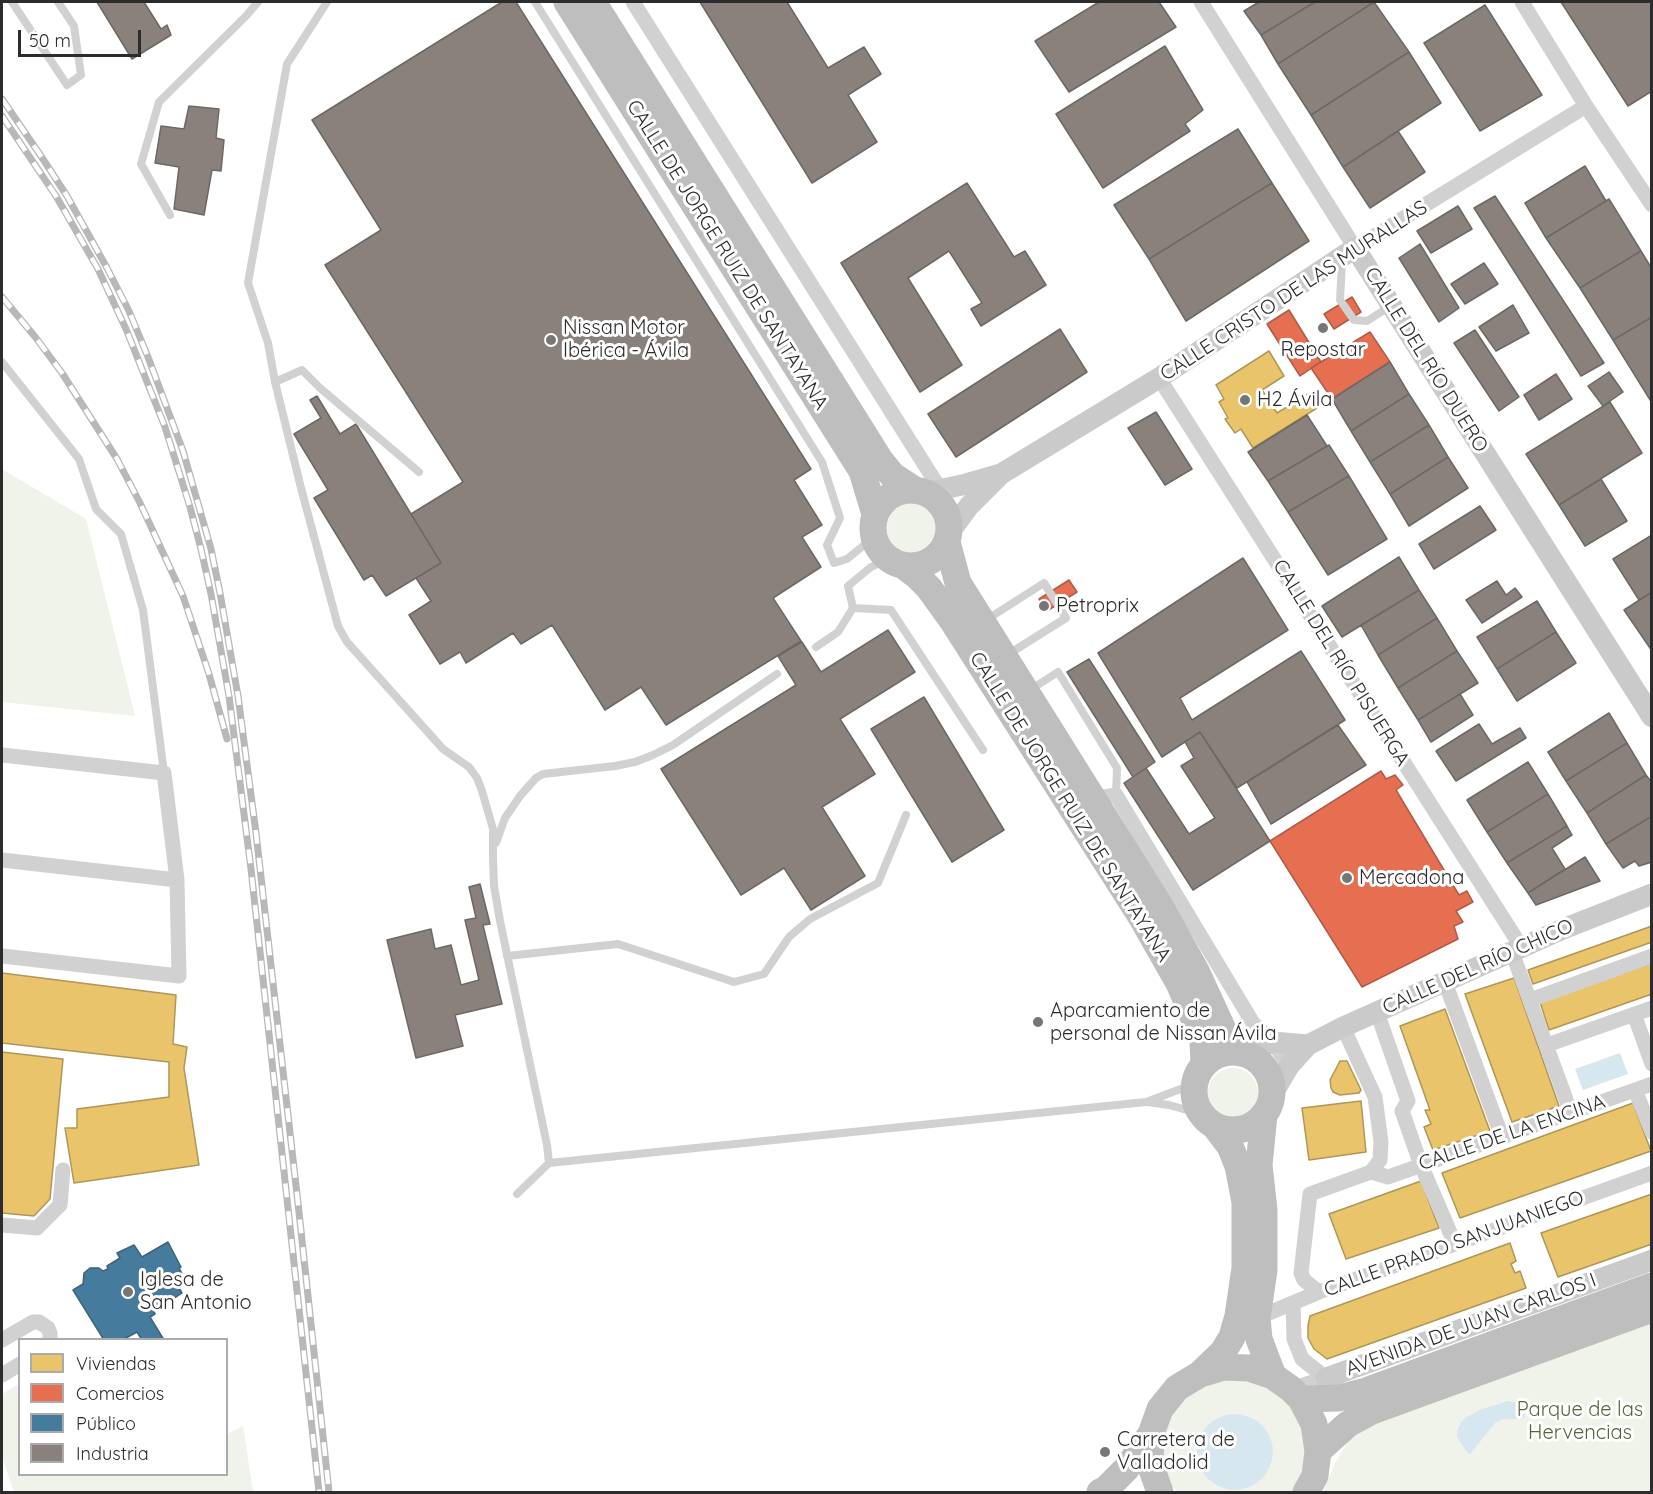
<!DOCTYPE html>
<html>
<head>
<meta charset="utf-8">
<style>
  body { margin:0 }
  #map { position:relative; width:1653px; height:1494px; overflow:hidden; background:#fff; font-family:Quicksand,sans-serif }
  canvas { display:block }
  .frame { position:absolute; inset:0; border:3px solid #2c2c2c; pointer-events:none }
  .legend { position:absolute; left:18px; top:1338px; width:210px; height:138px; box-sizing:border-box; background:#fff; border:2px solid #ababab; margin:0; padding:8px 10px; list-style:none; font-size:18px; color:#2c2c2c }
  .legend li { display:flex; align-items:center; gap:12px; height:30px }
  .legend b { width:30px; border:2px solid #ababab }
  .scale { position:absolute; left:18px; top:30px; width:123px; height:27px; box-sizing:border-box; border:3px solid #2c2c2c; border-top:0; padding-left:8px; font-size:18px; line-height:21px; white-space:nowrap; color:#2c2c2c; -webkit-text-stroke:4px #fff; paint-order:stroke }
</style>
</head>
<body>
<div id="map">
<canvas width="1653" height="1494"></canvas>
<div class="frame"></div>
<ul class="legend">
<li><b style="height:16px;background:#e9c46a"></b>Viviendas</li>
<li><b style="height:16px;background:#e76f51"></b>Comercios</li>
<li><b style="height:16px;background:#457b9d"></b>Público</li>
<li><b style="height:16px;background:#8a817c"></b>Industria</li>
</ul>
<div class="scale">50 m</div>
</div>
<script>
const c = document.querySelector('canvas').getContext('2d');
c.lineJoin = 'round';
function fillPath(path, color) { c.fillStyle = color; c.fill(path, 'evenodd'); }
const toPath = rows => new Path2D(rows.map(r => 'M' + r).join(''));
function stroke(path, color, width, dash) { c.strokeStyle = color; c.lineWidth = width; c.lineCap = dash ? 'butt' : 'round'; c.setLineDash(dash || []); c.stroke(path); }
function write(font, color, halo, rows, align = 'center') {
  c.font = font + ' Quicksand,sans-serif'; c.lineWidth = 6; c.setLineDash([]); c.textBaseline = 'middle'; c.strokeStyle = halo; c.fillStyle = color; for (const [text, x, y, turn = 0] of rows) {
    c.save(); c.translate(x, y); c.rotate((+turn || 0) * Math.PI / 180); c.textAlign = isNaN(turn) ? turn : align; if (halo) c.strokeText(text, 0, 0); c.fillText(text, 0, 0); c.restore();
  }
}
fillPath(toPath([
  [2,469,86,519,135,716,2,702],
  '887 528a25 25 0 1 1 50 0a25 25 0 1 1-50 0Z',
  '1208 1093a25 25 0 1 1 50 0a25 25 0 1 1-50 0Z',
  [1651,1322,1651,1492,1323,1492,1334,1465,1350,1438,1381,1419],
  [1231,1380,1254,1382,1274,1392,1291,1407,1302,1427,1306,1449,1304,1471,1293,1492,1177,1492,1172,1486,1164,1463,1164,1439,1172,1415,1188,1397,1209,1384],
  [1236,1414,1248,1416,1258,1422,1273,1454,1271,1466,1264,1476,1255,1484,1244,1489,1200,1468,1197,1455,1198,1442],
  [19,1384,20,1474,226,1474,227,1434,243,1426,253,1492,14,1492,2,1457,2,1394]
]), '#eff3ea');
fillPath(toPath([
  [1620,1053,1628,1074,1583,1090,1575,1069],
  [1508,1401,1519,1403,1522,1405,1525,1409,1525,1417,1523,1419,1504,1419,1495,1423,1470,1454,1467,1452,1457,1437,1457,1431,1461,1422,1465,1418,1480,1410],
  '1197 1452a38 38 0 1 1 76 0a38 38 0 1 1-76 0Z'
]), '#d6e7f0');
const homes = toPath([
  [1269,351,1284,376,1262,390,1277,413,1308,394,1317,408,1253,448,1241,429,1235,433,1225,419,1228,418,1219,402,1224,399,1216,385,1269,351],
  [1652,926,1652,942,1533,984,1528,970,1652,926],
  [1652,963,1652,994,1549,1030,1540,1002,1652,963],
  [2,973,176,995,173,1044,187,1047,184,1068,199,1165,74,1183,65,1128,77,1128,77,1109,169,1097,169,1062,2,1043,2,973],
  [1514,978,1559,1106,1512,1122,1465,994,1514,978],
  [1445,1009,1490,1131,1433,1150,1424,1127,1431,1124,1425,1110,1430,1110,1400,1026,1445,1009],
  [2,1052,63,1059,50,1199,34,1216,2,1213,2,1052],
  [1340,1061,1347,1061,1361,1090,1359,1093,1340,1095,1333,1092,1331,1088,1330,1080,1340,1061],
  [1361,1101,1366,1152,1309,1160,1302,1108,1361,1101],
  [1633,1103,1651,1151,1460,1218,1442,1173,1633,1103],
  [1421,1181,1439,1228,1346,1259,1329,1214,1421,1181],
  [1652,1194,1652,1244,1558,1277,1541,1233,1652,1194],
  [1510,1243,1516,1261,1511,1264,1515,1273,1520,1271,1526,1288,1327,1359,1314,1349,1308,1338,1308,1326,1310,1316,1510,1243]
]);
fillPath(homes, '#e9c46a');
stroke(homes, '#b09657', 1.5);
const shops = toPath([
  [1352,297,1361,312,1334,329,1324,314,1352,297],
  [1289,310,1321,362,1300,376,1267,324,1289,310],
  [1370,332,1390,362,1332,399,1311,368,1370,332],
  [1069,580,1077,592,1047,611,1039,599,1069,580],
  [1381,771,1386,779,1395,775,1403,785,1396,790,1459,895,1467,891,1473,902,1456,911,1463,922,1454,926,1458,939,1362,987,1270,841,1381,771]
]);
fillPath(shops, '#e76f51');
stroke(shops, '#af5b46', 1.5);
const public = toPath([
  [168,1242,181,1267,179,1268,187,1283,179,1288,182,1293,163,1306,161,1303,153,1308,155,1314,150,1317,164,1340,142,1340,137,1332,126,1338,127,1340,104,1340,73,1290,83,1284,84,1273,90,1268,99,1268,103,1271,108,1269,107,1266,120,1258,117,1253,134,1245,142,1257,168,1242]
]);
fillPath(public, '#457b9d');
stroke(public, '#3e637b', 1.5);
const industry = toPath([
  [97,2,144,2,161,29,167,25,171,35,132,59,97,2],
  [502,2,516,2,811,469,794,480,822,525,802,537,821,567,773,598,801,641,666,725,641,687,605,710,552,625,521,644,513,633,466,663,460,652,440,664,409,615,431,601,416,578,441,563,411,514,463,482,325,265,381,230,312,120,502,2],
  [700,2,787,2,828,68,864,47,881,74,848,95,877,142,812,183,700,2],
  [1099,2,1159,2,1176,27,1069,92,1035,41,1099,2],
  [1259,2,1315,2,1261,35,1244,11,1259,2],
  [1315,2,1374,2,1278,64,1261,35,1315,2],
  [1374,2,1409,52,1311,115,1278,64,1374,2],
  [1561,2,1652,2,1652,91,1628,106,1561,2],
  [1485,5,1542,95,1480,131,1424,43,1485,5],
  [1165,46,1203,110,1185,124,1190,131,1103,188,1056,114,1165,46],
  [1409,52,1441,103,1343,167,1311,115,1409,52],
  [189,106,219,109,216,138,224,140,221,171,212,170,204,215,174,209,179,167,155,163,161,126,184,129,189,106],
  [1238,129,1272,183,1149,259,1114,205,1238,129],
  [1398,131,1425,172,1370,208,1343,167,1398,131],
  [1585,166,1606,201,1546,238,1525,203,1585,166],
  [967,183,1014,257,1025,251,1046,285,981,326,971,309,982,303,949,251,908,278,962,365,920,392,841,263,967,183],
  [1272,183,1309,241,1186,321,1149,259,1272,183],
  [1495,196,1604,363,1581,376,1474,208,1495,196],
  [1609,199,1641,251,1580,288,1546,238,1609,199],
  [1458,206,1472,229,1431,253,1417,231,1458,206],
  [1420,244,1459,308,1439,322,1399,258,1420,244],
  [1641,251,1652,269,1652,317,1613,340,1580,288,1641,251],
  [1484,263,1498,284,1465,304,1451,284,1484,263],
  [1513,305,1529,333,1496,351,1479,327,1513,305],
  [1652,317,1652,403,1613,340,1652,317],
  [1060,329,1087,372,956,457,928,414,1060,329],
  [1475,330,1519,397,1499,411,1454,343,1475,330],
  [1390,362,1409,394,1351,431,1332,399,1390,362],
  [1609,372,1623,392,1603,406,1588,386,1609,372],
  [1556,374,1572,399,1539,420,1524,395,1556,374],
  [1409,394,1429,425,1370,462,1351,431,1409,394],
  [317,396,340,434,356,424,441,563,386,596,372,575,364,580,314,498,328,490,294,434,321,418,310,400,317,396],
  [1610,402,1642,453,1559,505,1526,454,1610,402],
  [1156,412,1192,469,1165,485,1128,428,1156,412],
  [1307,415,1327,446,1268,481,1248,452,1307,415],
  [1429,425,1448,457,1390,494,1370,462,1429,425],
  [1329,445,1349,476,1288,512,1268,481,1329,445],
  [1448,457,1468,488,1409,526,1390,494,1448,457],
  [1349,476,1387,539,1328,575,1288,512,1349,476],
  [1601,479,1627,521,1585,546,1559,505,1601,479],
  [1480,506,1496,530,1434,569,1419,544,1480,506],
  [1652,535,1652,592,1639,600,1613,559,1652,535],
  [1399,557,1419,590,1342,637,1322,606,1399,557],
  [1243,558,1288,630,1180,698,1192,720,1301,651,1345,720,1237,788,1200,732,1162,757,1098,653,1243,558],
  [1497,581,1506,595,1515,588,1522,597,1482,623,1466,600,1497,581],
  [1419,590,1437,618,1378,655,1361,625,1419,590],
  [1652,592,1652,651,1624,610,1652,592],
  [1537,601,1556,632,1497,669,1477,637,1537,601],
  [1437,618,1457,651,1398,688,1378,655,1437,618],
  [888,630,915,672,840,719,875,774,822,807,865,876,811,910,784,868,741,895,661,769,796,685,778,656,802,642,821,672,888,630],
  [1556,632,1576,663,1517,701,1497,669,1556,632],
  [1457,651,1478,683,1418,720,1398,688,1457,651],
  [1089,659,1155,762,1133,777,1067,672,1089,659],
  [1460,694,1473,715,1431,742,1418,720,1460,694],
  [924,697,1004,830,952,862,871,729,924,697],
  [1609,713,1627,743,1566,781,1548,752,1609,713],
  [1479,724,1492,744,1520,728,1526,738,1456,781,1436,751,1479,724],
  [1338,725,1366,765,1271,824,1247,782,1338,725],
  [1200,732,1270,841,1193,890,1124,783,1146,768,1189,834,1215,818,1181,766,1194,758,1185,742,1200,732],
  [1627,743,1646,775,1587,813,1566,781,1627,743],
  [1528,762,1548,794,1487,832,1467,800,1528,762],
  [1646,775,1652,783,1652,816,1606,844,1587,813,1646,775],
  [1548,794,1567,826,1507,863,1487,832,1548,794],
  [1652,816,1652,862,1639,866,1635,861,1623,868,1606,844,1652,816],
  [1567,826,1572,835,1552,848,1565,869,1528,893,1507,863,1567,826],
  [1585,857,1600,881,1536,905,1528,893,1585,857],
  [480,884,490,924,483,925,502,1004,455,1015,463,1046,416,1058,387,940,431,929,435,949,451,945,461,985,479,980,465,920,476,918,469,887,480,884]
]);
fillPath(industry, '#8a817c');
stroke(industry, '#6e6864', 1.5);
stroke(toPath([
  [12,2,67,85,81,75,74,26,58,2],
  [327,2,287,64,248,283,268,343,275,382,301,488,338,626,347,642,443,749,469,767,477,778,482,791,493,829,493,862],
  [535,2,822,462,840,518,827,545,834,563,847,559,873,538],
  [170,215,141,164,159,102,246,16,258,2],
  [1342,262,1340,300,1354,320,1367,321,1389,307],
  [2,362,79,459,96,509,121,534,143,610,164,773],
  [275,382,302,370,320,388,419,472],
  [853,608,891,610,983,750],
  [986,620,1044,583,1066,618,1007,655],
  [816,647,838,632,853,608,848,586,871,567,888,559],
  [1030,690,1058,672,1117,768,1116,795],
  [496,843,505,818,520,796,536,778,543,774,615,766,635,762,653,755,673,745,777,674],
  [493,858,494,886,500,921,547,1145,549,1163],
  [507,956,618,944,734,982,764,974,789,937,810,919,878,883,906,815],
  [1147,1102,1169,1105,1201,1114],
  [517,1194,549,1163,1146,1102,1194,1084]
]), '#d1d1d1', 8);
stroke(toPath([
  [633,2,940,489,944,508],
  [1201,2,1355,248,1586,106],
  [1522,2,1586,106,1652,205],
  [1159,378,1522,948],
  [2,755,164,773,177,880,179,976,2,956],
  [1092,799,1116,795,1253,1023,1273,1042,1289,1066],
  [2,860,177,880],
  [1512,952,1571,1113],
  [1445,982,1502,1137],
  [1530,1000,1652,956],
  [1377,1012,1408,1101,1402,1111,1421,1165,1455,1244],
  [1634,1014,1652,1064],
  [1547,1045,1652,1008],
  [1635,1090,1652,1132],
  [1371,1172,1388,1177,1652,1084],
  [2,1225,37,1228,60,1205,63,1170],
  [1319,1292,1304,1280,1301,1273,1310,1194,1371,1172,1380,1160,1381,1142,1375,1097,1343,1027],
  [1293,1303,1294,1339,1302,1359,1326,1378],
  [1257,1318,1319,1292,1422,1256,1652,1173],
  [2,1340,33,1322,39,1322,48,1328,50,1333,50,1340],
  [2,1375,20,1364],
  [1291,1389,1326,1378]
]), '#d1d1d1', 15);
stroke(toPath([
  [925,493,962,485,1000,474],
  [949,533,969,506,1001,474,1159,378,1355,248,1652,717],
  [1250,1056,1261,1047,1273,1042,1308,1045],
  [1272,1095,1289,1066,1308,1045,1343,1027,1563,929,1652,894],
  [1326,1378,1652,1260]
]), '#cacaca', 21);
stroke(toPath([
  [567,2,862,471,875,514],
  [593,2,880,460,892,475,915,490],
  '873 528a38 38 0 1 1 76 0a38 38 0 1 1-76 0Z',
  [947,542,958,583,1160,906,1196,971,1224,1032,1241,1053],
  [905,567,917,576,929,588,952,620,1142,918,1179,983,1203,1040,1204,1065],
  '1194 1091a39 39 0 1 1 78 0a39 39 0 1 1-78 0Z',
  [1264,1115,1259,1165,1264,1210,1264,1270,1257,1318,1259,1339,1273,1376],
  [1201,1373,1223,1352,1232,1337,1238,1316,1245,1268,1245,1202,1238,1166,1230,1146,1214,1125],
  [1301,1399,1339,1398,1366,1391,1652,1286],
  [1318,1451,1348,1424,1372,1411,1652,1309],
  [1100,1492,1106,1489,1126,1469,1151,1434],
  [1160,1492,1150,1464,1151,1434,1160,1409,1177,1388,1200,1374,1224,1367,1249,1368,1273,1376,1291,1389,1301,1399,1314,1424,1318,1451,1315,1476,1306,1492]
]), '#bebebe', 27);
const rail = toPath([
  [2,99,41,156,67,196,107,268,129,311,148,357,183,451,211,549,220,593,238,696,256,833,299,1212,329,1492],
  [2,116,56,196,98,269,126,329,165,427,190,507,201,549,211,594,229,696,251,869,319,1492],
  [2,297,36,338,62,373,117,459,140,503,183,596,209,674,227,739]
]);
stroke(rail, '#b8b8b8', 7);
stroke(rail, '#fff', 4.5, [14]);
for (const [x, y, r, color] of [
  [1323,328,6,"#767676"],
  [551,340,6,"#767676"],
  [1245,400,6,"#767676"],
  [1044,606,6,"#767676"],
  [1347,878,6,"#767676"],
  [1038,1022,6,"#767676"],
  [128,1292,6,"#767676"],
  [1105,1452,6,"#767676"]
]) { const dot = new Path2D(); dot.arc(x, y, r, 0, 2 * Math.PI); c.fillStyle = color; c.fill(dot); stroke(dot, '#fff', 2); }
write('20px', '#2c2c2c', '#fff', [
  ["CALLE DE JORGE RUIZ DE SANTAYANA",727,255,58],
  ["CALLE CRISTO DE LAS MURALLAS",1294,291,-33],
  ["CALLE DEL RÍO DUERO",1426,360,58],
  ["CALLE DEL RÍO PISUERGA",1341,663,58],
  ["CALLE DE JORGE RUIZ DE SANTAYANA",1070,807,58],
  ["CALLE DEL RÍO CHICO",1478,967,-24],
  ["CALLE DE LA ENCINA",1512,1133,-19],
  ["CALLE PRADO SANJUANIEGO",1454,1244,-20],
  ["AVENIDA DE JUAN CARLOS I",1471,1325,-20]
]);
write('20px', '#2c2c2c', '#fff', [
  ["Nissan Motor",563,328],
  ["Ibérica - Ávila",563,351],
  ["Repostar",1323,350,"center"],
  ["H2 Ávila",1257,400],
  ["Petroprix",1056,606],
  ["Mercadona",1359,878],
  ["Aparcamiento de",1050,1011],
  ["personal de Nissan Ávila",1050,1034],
  ["Iglesa de",140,1280],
  ["San Antonio",140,1303],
  ["Carretera de",1117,1440],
  ["Valladolid",1117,1463]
], 'left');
write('20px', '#506739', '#fff', [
  ["Parque de las",1580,1410],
  ["Hervencias",1580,1433]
]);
</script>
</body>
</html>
